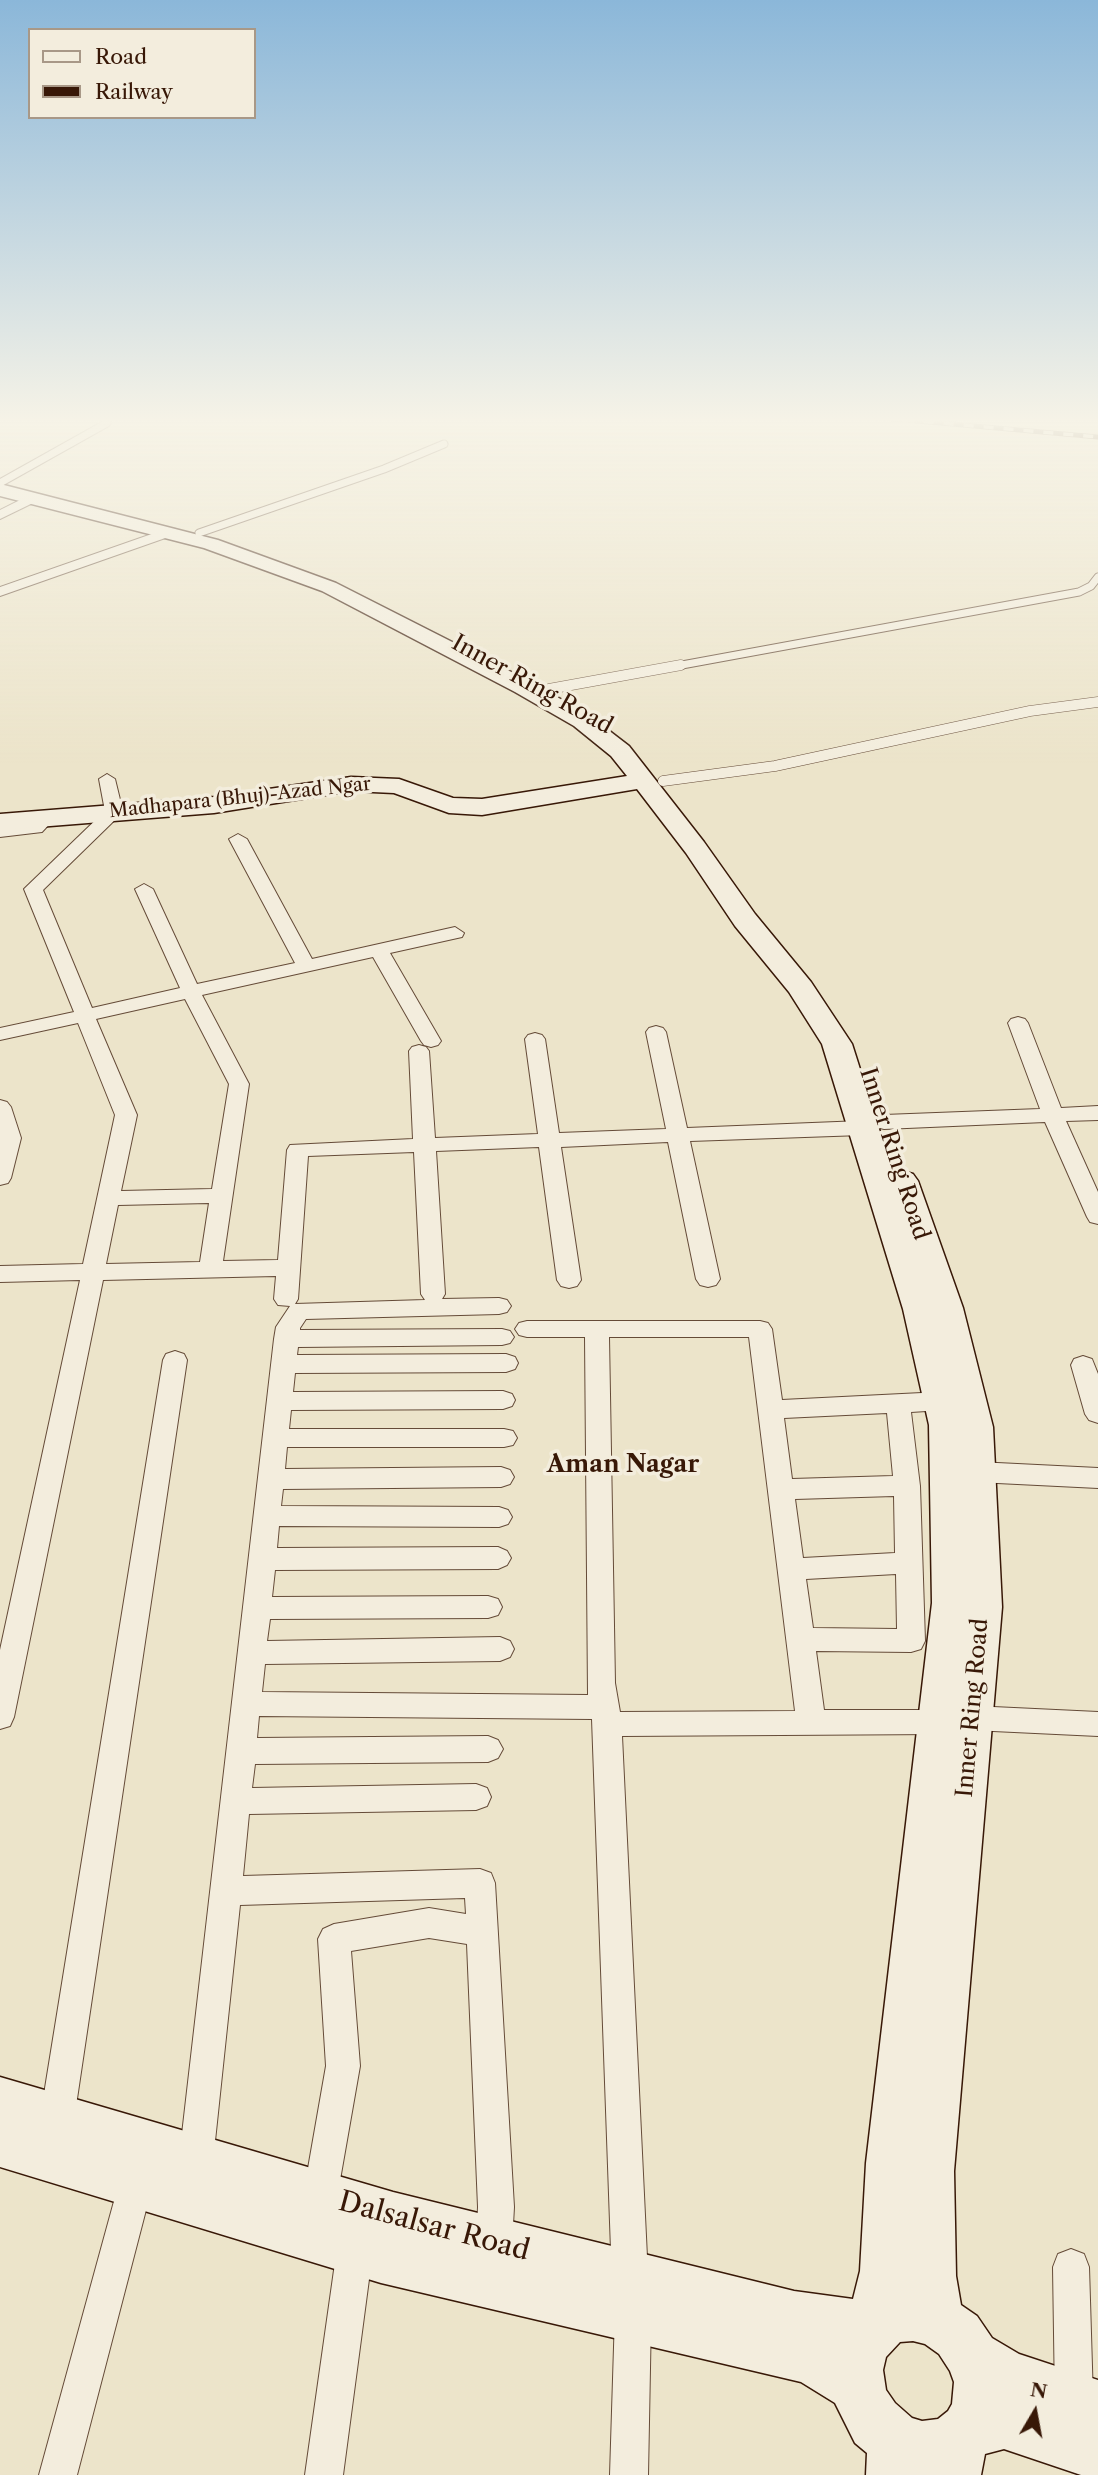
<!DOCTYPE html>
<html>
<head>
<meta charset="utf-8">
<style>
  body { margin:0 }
  #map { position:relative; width:1098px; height:2475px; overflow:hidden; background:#ece4ca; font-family:"Libre Caslon Text",serif }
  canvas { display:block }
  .legend { position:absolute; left:28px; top:28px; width:228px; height:91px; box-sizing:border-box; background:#f3eddd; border:2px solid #a89887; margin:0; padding:9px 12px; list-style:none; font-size:21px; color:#381807 }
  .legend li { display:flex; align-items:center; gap:14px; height:35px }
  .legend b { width:35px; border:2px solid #a89887 }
  .north { position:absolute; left:1000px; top:2377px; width:70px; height:70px; -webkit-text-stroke:5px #f3eddd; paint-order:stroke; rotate:10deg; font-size:19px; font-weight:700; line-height:28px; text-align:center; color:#381807 }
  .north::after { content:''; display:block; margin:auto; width:24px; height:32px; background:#381807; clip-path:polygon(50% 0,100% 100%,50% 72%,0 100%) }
</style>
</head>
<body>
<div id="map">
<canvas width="1098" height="2475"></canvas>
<ul class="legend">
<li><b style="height:9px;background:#f3eddd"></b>Road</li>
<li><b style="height:9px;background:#381807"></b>Railway</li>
</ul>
<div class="north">N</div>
</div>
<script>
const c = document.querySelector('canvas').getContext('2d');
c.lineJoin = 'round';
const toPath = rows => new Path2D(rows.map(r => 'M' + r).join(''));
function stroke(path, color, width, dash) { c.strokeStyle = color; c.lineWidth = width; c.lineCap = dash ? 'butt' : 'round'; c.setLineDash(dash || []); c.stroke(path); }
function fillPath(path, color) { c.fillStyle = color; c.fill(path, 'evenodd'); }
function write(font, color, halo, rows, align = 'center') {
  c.font = font + ' "Libre Caslon Text",serif'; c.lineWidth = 7; c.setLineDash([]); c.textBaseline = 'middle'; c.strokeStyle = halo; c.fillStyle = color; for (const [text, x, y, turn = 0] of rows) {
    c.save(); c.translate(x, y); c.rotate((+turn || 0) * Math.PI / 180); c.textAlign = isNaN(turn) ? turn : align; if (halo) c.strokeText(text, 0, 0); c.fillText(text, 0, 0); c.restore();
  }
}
const laneFar1 = toPath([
  [0,483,107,423],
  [199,533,384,469,444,444],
  [671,667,1079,592,1091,586,1098,577]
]);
const lane = toPath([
  [549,689,681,665],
  [663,781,775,766,1030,711,1098,702]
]);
const street = toPath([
  [32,494,37,495,37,501,0,519,0,510,32,494],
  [166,529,173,533,171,536,0,596,0,587,166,529],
  [107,774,115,779,123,812,43,890,92,1008,180,988,135,889,144,884,153,889,197,984,295,963,229,839,238,834,247,839,312,959,455,927,464,933,462,937,390,953,441,1041,438,1045,431,1047,424,1045,421,1041,373,957,202,995,249,1084,223,1261,278,1260,287,1150,290,1145,413,1139,409,1051,412,1047,419,1045,426,1047,429,1051,435,1138,538,1134,525,1039,528,1035,535,1033,542,1035,545,1039,559,1133,666,1129,646,1032,649,1028,656,1026,663,1028,666,1032,687,1128,862,1121,870,1123,873,1128,870,1133,862,1135,690,1141,720,1279,716,1285,708,1287,700,1285,696,1279,668,1142,561,1147,581,1280,577,1286,569,1288,561,1286,557,1280,539,1147,436,1151,445,1294,442,1299,499,1298,507,1300,511,1306,507,1312,499,1314,306,1319,300,1328,300,1330,502,1329,510,1331,514,1337,510,1343,502,1345,298,1347,297,1355,506,1354,515,1357,518,1363,515,1369,506,1372,295,1373,293,1392,503,1391,512,1394,515,1400,512,1406,503,1409,291,1410,289,1429,504,1429,513,1431,517,1438,513,1445,504,1447,287,1447,285,1469,501,1467,510,1470,514,1477,510,1484,501,1487,283,1489,281,1506,499,1507,508,1510,512,1517,508,1524,499,1527,279,1526,277,1548,498,1547,507,1551,511,1558,507,1565,498,1569,275,1570,272,1597,488,1596,498,1599,502,1607,498,1615,488,1618,270,1619,267,1641,500,1637,510,1641,514,1649,510,1657,500,1661,265,1664,262,1692,588,1695,585,1337,527,1337,519,1335,515,1329,519,1323,527,1321,760,1321,768,1323,772,1329,782,1400,942,1392,951,1395,954,1401,951,1407,942,1410,911,1412,920,1486,925,1641,921,1649,911,1652,816,1651,824,1710,940,1710,950,1713,954,1722,950,1731,940,1734,622,1736,648,2278,643,2291,630,2296,617,2291,612,2278,592,1719,259,1716,257,1738,488,1736,498,1740,503,1749,498,1758,488,1762,255,1764,252,1788,476,1784,487,1788,491,1797,487,1806,476,1810,249,1814,243,1876,480,1869,491,1873,495,1883,514,2207,512,2243,507,2256,494,2261,481,2256,476,2243,478,2207,467,1944,429,1938,351,1951,360,2066,337,2197,332,2209,320,2214,308,2209,303,2197,326,2066,318,1939,323,1929,334,1924,429,1908,466,1914,465,1898,240,1905,213,2160,208,2172,196,2177,184,2172,179,2160,274,1339,276,1327,290,1306,278,1305,274,1299,276,1276,103,1280,14,1717,10,1726,0,1729,0,1650,80,1280,0,1282,0,1266,83,1264,115,1115,78,1023,0,1040,0,1028,74,1012,24,889,105,811,99,779,107,774],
  [185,999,229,1084,212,1189,121,1191,137,1115,96,1019,185,999],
  [414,1152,421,1294,425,1300,295,1304,298,1299,308,1156,414,1152],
  [209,1203,200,1262,106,1264,118,1205,209,1203],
  [609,1337,749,1337,795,1711,620,1712,615,1683,609,1337],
  [887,1413,893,1476,792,1479,784,1418,887,1413],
  [894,1496,895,1553,803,1558,795,1499,894,1496],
  [896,1574,897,1629,813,1628,806,1579,896,1574],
  [46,813,55,818,42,832,0,837,0,827,31,823,40,814,46,813],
  [1018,1017,1025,1019,1028,1023,1061,1108,1098,1106,1098,1120,1066,1121,1098,1192,1098,1224,1090,1222,1087,1217,1045,1122,884,1129,876,1127,873,1122,876,1117,884,1115,1040,1109,1008,1023,1011,1019,1018,1017],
  [0,1100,7,1102,11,1107,21,1138,11,1178,8,1183,0,1185,0,1100],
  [175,1351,184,1354,187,1360,74,2119,69,2131,57,2136,45,2131,40,2119,163,1360,166,1354,175,1351],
  [1083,1356,1092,1359,1098,1374,1098,1423,1089,1420,1085,1414,1071,1365,1074,1359,1083,1356],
  [977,1462,1098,1468,1098,1488,977,1482,968,1479,964,1472,968,1465,977,1462],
  [972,1706,1098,1712,1098,1736,972,1730,962,1727,958,1718,962,1709,972,1706],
  [136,2166,148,2171,153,2183,77,2475,39,2475,119,2183,124,2171,136,2166],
  [355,2231,368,2236,373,2249,343,2475,305,2475,337,2249,342,2236,355,2231],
  [1071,2249,1084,2254,1089,2267,1093,2400,1087,2413,1074,2419,1061,2413,1055,2400,1053,2267,1058,2254,1071,2249],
  [633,2297,646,2302,651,2315,648,2475,610,2475,615,2315,620,2302,633,2297]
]);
const secondary = toPath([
  [0,484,218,540,336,583,531,682,590,716,629,746,704,842,755,914,811,982,852,1044,893,1173,902,1171,913,1174,918,1181,963,1308,993,1427,1002,1607,954,2171,956,2276,961,2305,977,2316,992,2338,1019,2354,1098,2380,1098,2475,1081,2475,1004,2449,985,2454,981,2475,866,2475,867,2453,855,2443,835,2403,801,2382,381,2283,0,2167,0,2077,393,2192,794,2291,853,2299,860,2271,866,2163,932,1603,929,1425,903,1309,822,1044,789,992,735,926,686,853,637,789,482,815,449,813,394,793,351,791,214,813,0,830,0,814,214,797,351,777,399,779,453,798,482,799,627,776,611,756,574,726,515,692,322,591,204,548,0,496,0,484],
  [913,2341,925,2344,939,2354,950,2371,954,2382,952,2404,948,2411,938,2419,922,2421,912,2418,895,2403,886,2390,883,2370,886,2357,900,2342,913,2341]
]);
stroke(laneFar1, '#654b38', 9);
stroke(lane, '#654b38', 11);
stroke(street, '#654b38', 2);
stroke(secondary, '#381807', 3);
stroke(laneFar1, '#f3eddd', 7);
stroke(lane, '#f3eddd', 10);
fillPath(street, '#f3eddd');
fillPath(secondary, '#f3eddd');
const rail = toPath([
  [884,418,1098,437]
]);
stroke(rail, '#381807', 5);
stroke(rail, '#f3eddd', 3.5, [10]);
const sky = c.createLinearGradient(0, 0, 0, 765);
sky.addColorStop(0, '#8bb7d9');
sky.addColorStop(0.55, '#f6f3e7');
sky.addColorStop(1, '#f6f3e700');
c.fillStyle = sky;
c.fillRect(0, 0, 1098, 765);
write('19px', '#381807', '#f3eddd', [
  ["Madhapara (Bhuj)-Azad Ngar",240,798,-6]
]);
write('23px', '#381807', '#f3eddd', [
  ["Inner Ring Road",532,685,29],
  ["Inner Ring Road",894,1154,72],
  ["Inner Ring Road",973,1708,-85]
]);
write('bold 24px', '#381807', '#f3eddd', [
  ["Aman Nagar",623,1465]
]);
write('28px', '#381807', '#f3eddd', [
  ["Dalsalsar Road",434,2227,15]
]);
</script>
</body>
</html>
